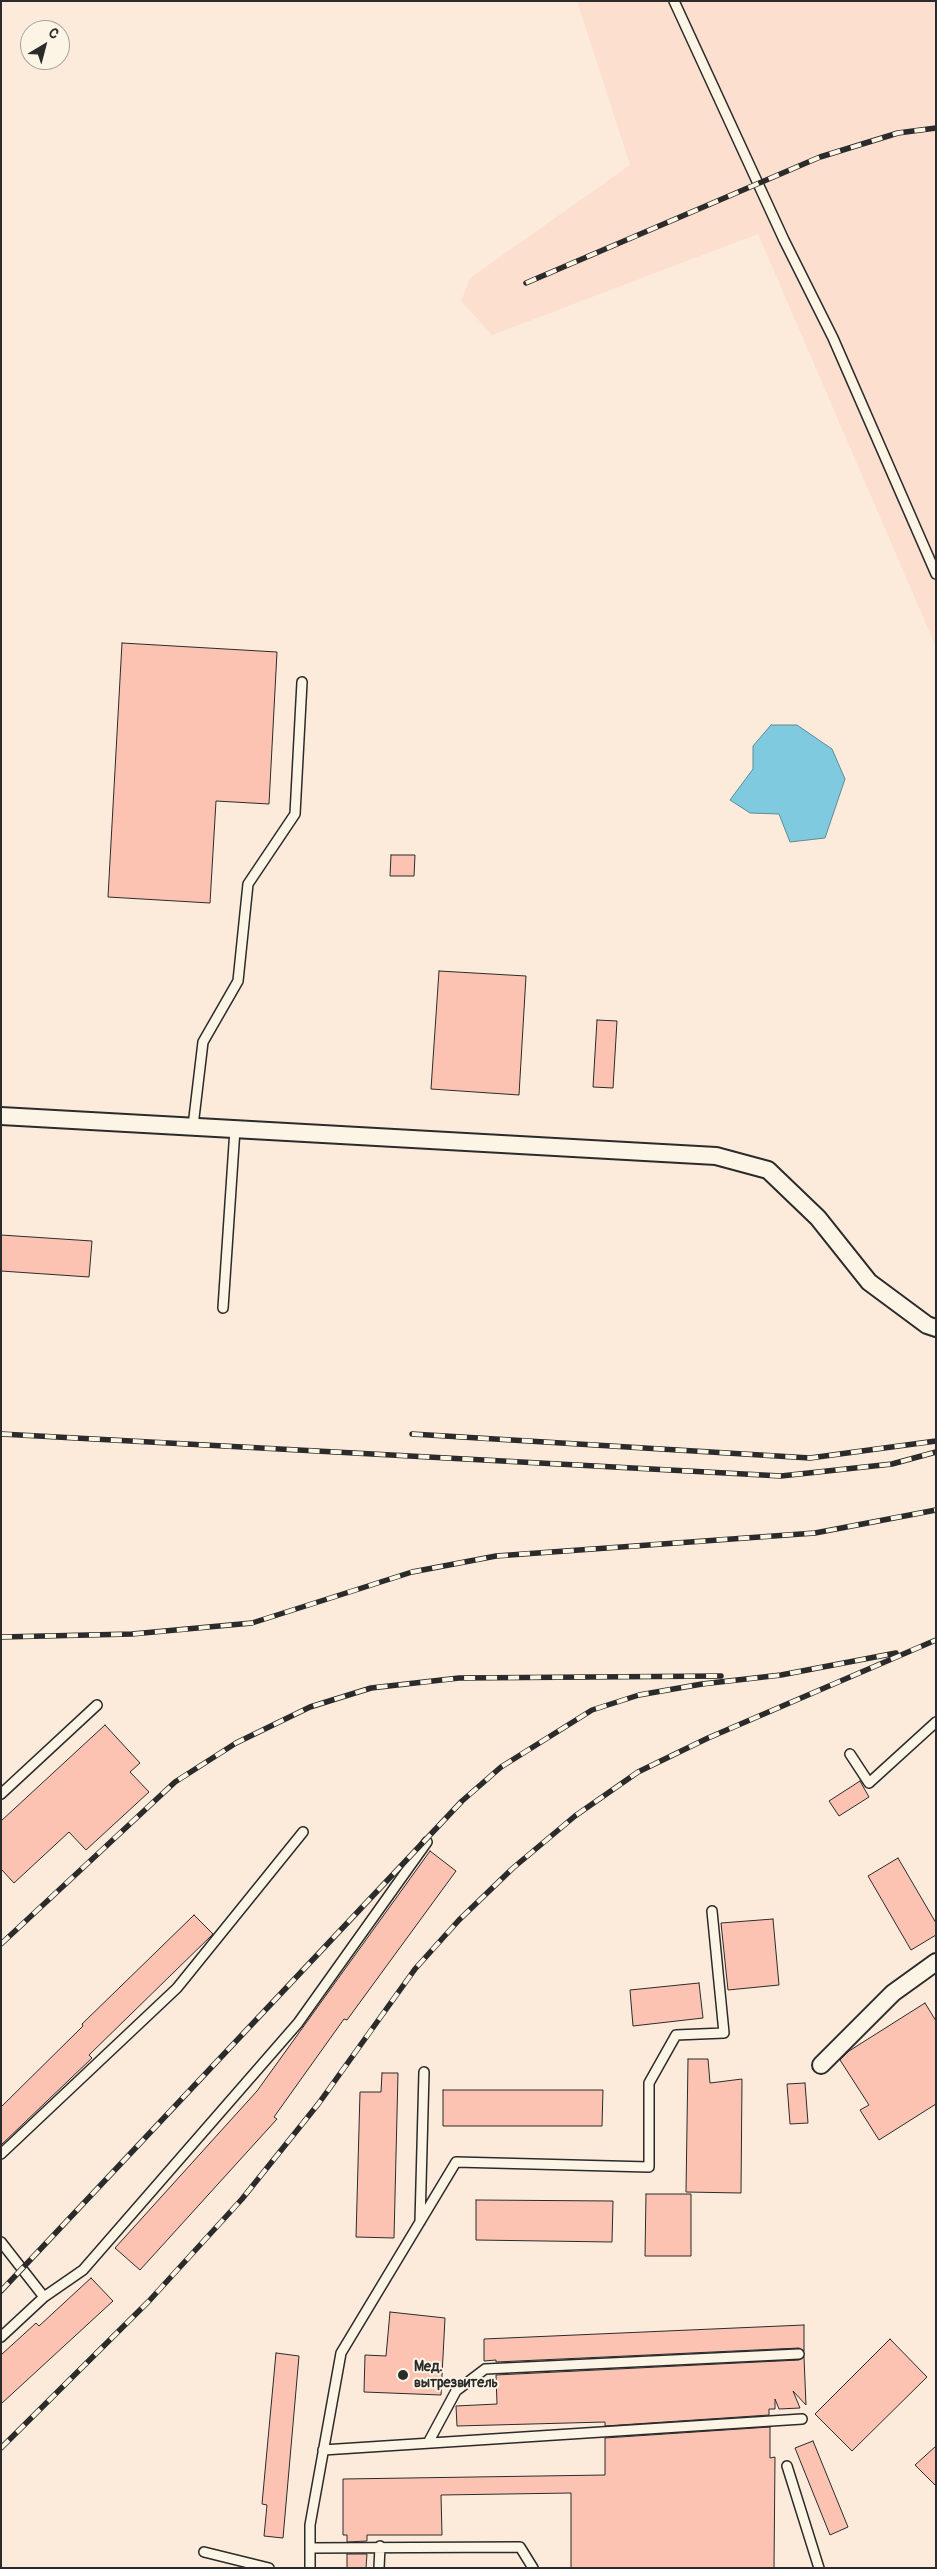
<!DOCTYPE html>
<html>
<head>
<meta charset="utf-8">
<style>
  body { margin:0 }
  #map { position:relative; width:937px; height:2569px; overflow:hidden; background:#fcebdb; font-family:Pangolin,sans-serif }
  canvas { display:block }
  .frame { position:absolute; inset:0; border:2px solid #2b2b2b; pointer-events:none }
  .north { position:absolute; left:20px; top:20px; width:50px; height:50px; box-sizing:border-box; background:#fcf5e5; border:1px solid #a8a49b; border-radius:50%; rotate:37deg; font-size:14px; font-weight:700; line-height:20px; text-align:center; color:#2b2b2b }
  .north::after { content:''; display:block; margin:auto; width:18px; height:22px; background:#2b2b2b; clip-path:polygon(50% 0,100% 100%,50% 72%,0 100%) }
</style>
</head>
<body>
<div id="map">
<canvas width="937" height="2569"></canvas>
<div class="frame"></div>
<div class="north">С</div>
</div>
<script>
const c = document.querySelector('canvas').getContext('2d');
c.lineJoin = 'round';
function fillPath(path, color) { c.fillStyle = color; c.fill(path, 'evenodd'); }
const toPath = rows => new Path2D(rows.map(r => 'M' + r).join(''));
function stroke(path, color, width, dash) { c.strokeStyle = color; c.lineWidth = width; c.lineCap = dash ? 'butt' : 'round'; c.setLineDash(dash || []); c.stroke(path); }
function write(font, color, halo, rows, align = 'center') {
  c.font = font + ' Pangolin,sans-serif'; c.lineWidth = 4; c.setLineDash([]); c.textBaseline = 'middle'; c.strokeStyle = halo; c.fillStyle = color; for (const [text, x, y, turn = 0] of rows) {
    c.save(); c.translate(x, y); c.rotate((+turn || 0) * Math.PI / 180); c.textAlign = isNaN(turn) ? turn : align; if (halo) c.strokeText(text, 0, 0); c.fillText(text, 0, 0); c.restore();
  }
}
fillPath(toPath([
  [577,1,936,1,936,647,758,234,492,335,461,301,470,278,630,165]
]), '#fcdfcf');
const water = toPath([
  [771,725,797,725,832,749,845,779,825,838,790,842,779,814,750,813,730,800,753,769,753,746,771,725]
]);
fillPath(water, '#7fcadf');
stroke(water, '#5d8a97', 1);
const building = toPath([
  [122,643,277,652,269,804,216,801,210,903,108,897,122,643],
  [391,855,415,855,414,876,390,876,391,855],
  [439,971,526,976,519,1095,431,1089,439,971],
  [597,1020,617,1021,613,1088,593,1087,597,1020],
  [1,1235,92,1241,89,1277,1,1271,1,1235],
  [105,1725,140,1763,130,1772,149,1792,86,1850,69,1832,14,1883,1,1869,1,1821,105,1725],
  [860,1781,869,1797,839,1816,829,1801,860,1781],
  [430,1851,456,1871,347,2020,344,2019,274,2117,277,2119,140,2270,115,2248,257,2091,430,1851],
  [898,1858,936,1923,936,1935,911,1950,868,1876,898,1858],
  [194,1915,213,1934,89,2055,92,2058,1,2145,1,2107,83,2026,82,2024,194,1915],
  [773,1919,779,1985,728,1990,721,1923,773,1919],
  [699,1983,703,2018,633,2026,630,1990,699,1983],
  [925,2003,936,2021,936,2104,879,2140,860,2110,869,2105,840,2060,849,2051,925,2003],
  [688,2059,708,2059,710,2083,742,2079,741,2193,686,2192,688,2059],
  [382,2073,398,2073,394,2238,356,2237,360,2092,381,2092,382,2073],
  [805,2083,808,2123,790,2124,787,2084,805,2083],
  [443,2090,603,2090,602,2126,443,2126,443,2090],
  [646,2194,691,2194,691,2256,645,2256,646,2194],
  [476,2200,613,2201,612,2242,476,2240,476,2200],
  [91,2278,113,2301,1,2404,1,2355,36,2323,39,2326,91,2278],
  [390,2312,445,2318,441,2395,364,2392,365,2355,386,2356,390,2312],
  [804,2325,804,2351,799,2348,496,2362,496,2360,484,2361,484,2339,804,2325],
  [890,2339,927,2377,852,2451,815,2414,890,2339],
  [276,2353,299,2356,283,2538,264,2536,267,2505,262,2504,276,2353],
  [804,2357,806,2405,793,2391,800,2408,779,2409,775,2399,775,2409,769,2409,769,2415,605,2426,605,2422,457,2426,456,2406,497,2404,496,2375,799,2360,804,2357],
  [770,2427,770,2458,775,2457,774,2568,571,2568,571,2493,441,2495,442,2535,367,2535,367,2541,347,2542,347,2535,343,2535,343,2479,605,2475,605,2438,770,2427],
  [813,2441,848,2527,830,2535,795,2448,813,2441],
  [936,2446,936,2486,915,2465,936,2446],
  [347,2554,367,2554,366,2568,347,2568,347,2554]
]);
fillPath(building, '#fcc3b2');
stroke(building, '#2b2b2b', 1);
const lane = toPath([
  [674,1,784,240,833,338,936,574],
  [193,1126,203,1042,238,981,248,884,295,814,302,682],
  [223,1308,235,1129],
  [850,1754,869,1783,936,1722],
  [1,1794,97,1705],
  [1,2154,177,1988,303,1832],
  [420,2222,424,2072],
  [1,2242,44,2297],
  [1,2337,44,2297,83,2270,298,2023,427,1842],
  [428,2443,456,2391,485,2369,799,2354],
  [323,2450,802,2419],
  [787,2466,819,2568],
  [310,2548,520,2547,533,2568],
  [204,2552,269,2568],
  [310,2568,310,2525,341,2353,456,2162,649,2167,649,2083,676,2035,724,2033,712,1911],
  [379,2568,380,2546]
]);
const street = toPath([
  [1,1116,716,1156,768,1170,818,1218,869,1282,927,1325,936,1328],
  [821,2065,893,1993,936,1962]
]);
stroke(lane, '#2b2b2b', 12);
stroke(street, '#2b2b2b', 20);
stroke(lane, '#fcf5e5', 9);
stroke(street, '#fcf5e5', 16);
const rail = toPath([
  [526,283,820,157,898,133,936,128],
  [1,1434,781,1476,892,1464,936,1452],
  [412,1434,810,1458,936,1441],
  [1,1637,132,1634,252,1623,412,1572,496,1556,815,1533,936,1510],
  [1,1944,175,1782,236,1743,310,1707,371,1688,459,1678,721,1676],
  [1,2291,462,1801,501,1767,592,1710,639,1695,702,1684,781,1675,896,1653],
  [1,2448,149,2301,242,2199,319,2103,415,1969,459,1920,513,1868,575,1816,638,1772,708,1738,936,1640]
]);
stroke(rail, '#2b2b2b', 5.5);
stroke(rail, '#fcf5e5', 4, [11]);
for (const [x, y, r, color] of [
  [403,2375,6,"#2b2b2b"]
]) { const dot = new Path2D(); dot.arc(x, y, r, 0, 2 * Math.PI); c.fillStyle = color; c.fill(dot); stroke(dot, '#fcf5e5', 2); }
write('bold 14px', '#2b2b2b', '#fcf5e5', [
  ["Мед.",414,2367],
  ["вытрезвитель",414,2383]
], 'left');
</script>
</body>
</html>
